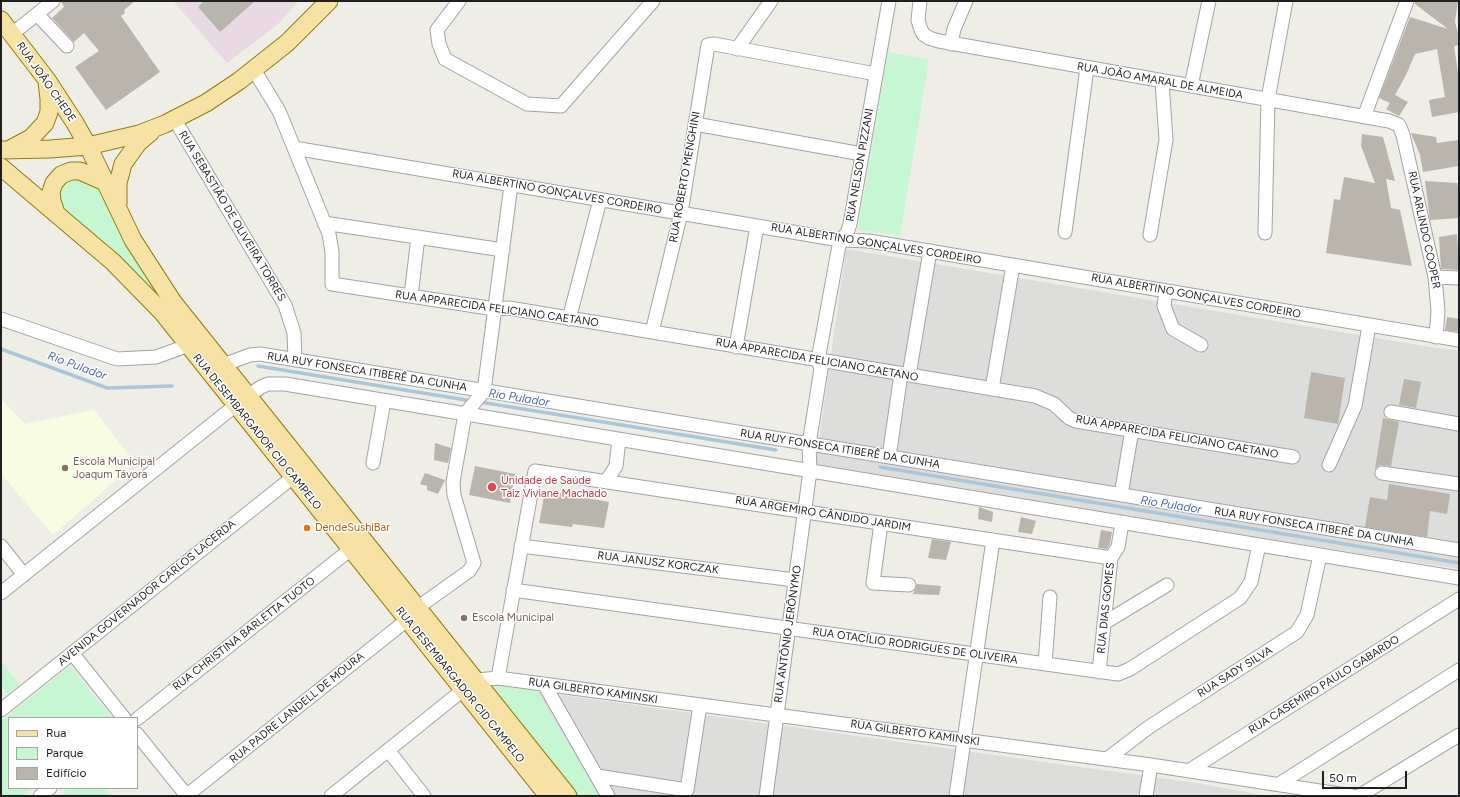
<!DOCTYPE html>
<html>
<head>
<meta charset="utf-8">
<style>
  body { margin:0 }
  #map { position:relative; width:1460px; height:797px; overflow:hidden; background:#efeee6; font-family:Figtree,sans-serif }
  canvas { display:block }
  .frame { position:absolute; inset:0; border:2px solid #1f1f1f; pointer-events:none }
  .legend { position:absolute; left:8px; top:717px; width:130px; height:72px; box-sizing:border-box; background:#fff; border:1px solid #a5a5a5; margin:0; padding:5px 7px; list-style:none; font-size:12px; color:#1f1f1f }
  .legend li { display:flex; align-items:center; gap:8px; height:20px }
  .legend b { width:20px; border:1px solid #a5a5a5 }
  .scale { position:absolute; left:1322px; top:771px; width:85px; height:18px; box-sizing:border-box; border:2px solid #1f1f1f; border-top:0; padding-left:5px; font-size:12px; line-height:14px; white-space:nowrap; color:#1f1f1f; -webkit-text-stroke:3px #fff; paint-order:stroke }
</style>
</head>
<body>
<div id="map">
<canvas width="1460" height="797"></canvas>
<div class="frame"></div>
<ul class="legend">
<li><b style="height:5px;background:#f6e2a5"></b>Rua</li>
<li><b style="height:11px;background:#c7f6d3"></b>Parque</li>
<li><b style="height:11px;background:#b9b4ac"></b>Edifício</li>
</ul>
<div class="scale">50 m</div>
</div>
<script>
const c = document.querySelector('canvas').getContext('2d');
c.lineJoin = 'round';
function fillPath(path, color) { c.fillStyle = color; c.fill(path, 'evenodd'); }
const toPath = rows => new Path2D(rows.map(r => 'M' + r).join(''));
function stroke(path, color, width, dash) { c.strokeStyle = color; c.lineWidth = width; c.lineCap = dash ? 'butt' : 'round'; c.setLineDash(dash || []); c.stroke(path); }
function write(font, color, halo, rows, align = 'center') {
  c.font = font + ' Figtree,sans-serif'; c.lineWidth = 3; c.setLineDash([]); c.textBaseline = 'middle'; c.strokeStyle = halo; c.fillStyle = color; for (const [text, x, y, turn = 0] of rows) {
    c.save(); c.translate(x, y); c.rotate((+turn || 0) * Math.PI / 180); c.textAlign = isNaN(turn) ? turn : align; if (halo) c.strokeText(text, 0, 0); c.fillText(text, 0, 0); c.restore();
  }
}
fillPath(toPath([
  [846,249,1436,348,1459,350,1459,569,815,468],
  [497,686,1196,783,1267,796,585,796]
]), '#dddddc');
fillPath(toPath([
  [173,1,299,1,278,24,227,63]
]), '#e8d9e2');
fillPath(toPath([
  [1,399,25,424,94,410,135,463,53,535,1,474]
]), '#f8fde2');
fillPath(toPath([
  [888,52,929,59,900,236,858,229],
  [78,178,100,188,159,295,62,205,58,193,64,181],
  [1,661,20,685,8,694,1,685],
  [70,666,112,718,9,718,9,788,34,788,24,796,1,796,1,721],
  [486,681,536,688,599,796,576,796],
  [68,788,105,788,111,796,58,796]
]), '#c7f6d3');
stroke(toPath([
  [1,349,107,388,172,386],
  [258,366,472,401],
  [480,402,776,450],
  [880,467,1459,563]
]), '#aac6da', 3.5);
fillPath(toPath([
  [61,1,135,1,124,10,125,13,121,16,160,72,106,110,75,67,99,51,84,33,74,42,52,18,64,7],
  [204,1,255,1,220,32,198,7],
  [1415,1,1458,1,1455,22,1459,37,1459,45,1454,46,1459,79,1459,112,1432,117,1429,100,1445,97,1437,49,1415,54,1406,75,1395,95,1408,102,1399,116,1386,109,1390,103,1379,98,1410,17,1448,29,1415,4],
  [1411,133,1436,137,1437,143,1459,140,1459,166,1423,172,1420,155],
  [1362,134,1383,137,1395,181,1386,179,1391,208,1400,210,1412,266,1326,253,1334,199,1340,200,1344,177,1375,183,1361,146],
  [1425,181,1457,183,1459,189,1459,218,1430,220],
  [1457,234,1459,270,1441,269,1439,237],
  [1447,317,1459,319,1459,332,1445,330],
  [1311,372,1345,378,1338,424,1304,418],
  [1404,379,1421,382,1416,408,1399,405],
  [1383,418,1399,422,1391,466,1379,465,1375,469],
  [435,443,451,448,448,463,434,460],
  [475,466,515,474,510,503,469,495],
  [425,473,445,480,438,494,427,490,427,486,420,484],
  [1389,484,1450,494,1447,514,1430,511,1427,537,1365,527,1370,497,1387,500],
  [545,491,609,502,604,528,573,524,572,527,539,523],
  [979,507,993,512,992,522,978,519],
  [1021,517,1036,521,1032,534,1018,532],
  [1101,530,1112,532,1110,544,1107,549,1098,548],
  [932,539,951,542,946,560,928,558],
  [917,584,941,586,939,595,913,594]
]), '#b9b4ac');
const minor = toPath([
  [459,1,437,30,439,44,445,59,527,104,561,106,653,1],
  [920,1,918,20,920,27,923,34,929,38,939,41,1389,121,1399,125,1403,135,1435,277,1438,311,1436,337],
  [37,14,53,1],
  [12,34,37,14,67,46],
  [951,44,954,29,966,1],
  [737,49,771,1],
  [254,70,279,111,329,234,332,252,332,284,495,309,509,308,1035,396,1054,404,1069,418,1076,421,1293,457],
  [1191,86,1209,1],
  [1364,117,1407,1],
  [175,120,285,305,294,333,295,360],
  [695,124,862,154],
  [294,148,840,240,869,241,1459,340],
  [324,223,503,250],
  [1065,232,1087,68],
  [1265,233,1268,99,1286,1],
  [1150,235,1166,140,1162,81],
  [1435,277,1459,278],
  [1166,291,1164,306,1173,329,1201,345],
  [411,296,418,237],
  [1,319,117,359,156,357,189,345],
  [569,319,600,200],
  [652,332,681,213,708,45,714,44,876,74],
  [736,347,757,226],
  [223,365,250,355,260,354,1459,550],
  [909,375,930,251],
  [992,389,1013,265],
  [248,396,261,387,268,384,285,384,1459,578],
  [1391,412,1459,424],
  [889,457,901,374],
  [373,463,384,401],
  [1329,465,1355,406,1369,326],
  [1382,473,1459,484],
  [606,482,616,466,619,440],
  [1121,495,1132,430],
  [881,523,873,583,909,585],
  [1,546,24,575],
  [521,546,795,580],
  [513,590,1118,674,1130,669,1240,598,1251,582,1259,545],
  [1,593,236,405],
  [417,608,469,571,474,563,454,495,453,482,465,414,484,391,511,185],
  [1104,623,1167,585],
  [72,653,124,718],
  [1045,664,1050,597],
  [1099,672,1111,558,1118,547,1122,523],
  [498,678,535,471,1111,558],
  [477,680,498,678,1151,765,1352,796],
  [544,684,608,796],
  [1,710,293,477],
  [137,719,351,549],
  [137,734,187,796],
  [388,750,424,796],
  [1107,759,1149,727,1297,632,1307,615,1320,555],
  [1190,770,1459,599],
  [597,776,687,790,700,705],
  [1279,784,1459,670],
  [40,796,50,788],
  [186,796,407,620],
  [331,796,463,690],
  [766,796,810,471,809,444,821,369,818,360,840,240,847,233,850,224,889,1],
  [956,796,993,540],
  [1146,796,1151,765],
  [1359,796,1459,735]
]);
const major = toPath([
  [1,20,47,80,75,123,88,146,133,240,173,302,568,796],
  [12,148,31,138,45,123,49,112,49,99,47,82],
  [1,150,50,149,88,146,139,134,165,124,206,103,239,81,287,43,329,1],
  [1,167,113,262,162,312,548,796],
  [118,204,118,183,123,164,138,143,151,132],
  [56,213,52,201,51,192,54,183,61,175,71,171,80,171,105,182]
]);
stroke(minor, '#a3a3a3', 15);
stroke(major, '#907d0a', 19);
stroke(minor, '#fff', 13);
stroke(major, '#f6e2a5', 17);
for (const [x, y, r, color] of [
  [65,468,4,"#8d6e63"],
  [492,487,5,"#e0444e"],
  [307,528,4,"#e8710a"],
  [464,618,4,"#8d6e63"]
]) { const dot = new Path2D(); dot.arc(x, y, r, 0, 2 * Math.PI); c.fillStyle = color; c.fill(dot); stroke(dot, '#fff', 1.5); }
write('11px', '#1f1f1f', '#fff', [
  ["RUA JOÃO AMARAL DE ALMEIDA",1160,81,10],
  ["RUA JOÃO CHEDE",46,82,55],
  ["RUA NELSON PIZZANI",860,165,-80],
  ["RUA ROBERTO MENGHINI",685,177,-80],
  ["RUA ALBERTINO GONÇALVES CORDEIRO",557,192,10],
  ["RUA SEBASTIÃO DE OLIVEIRA TORRES",232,216,59],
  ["RUA ARLINDO COOPER",1424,230,78],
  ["RUA ALBERTINO GONÇALVES CORDEIRO",876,244,9],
  ["RUA ALBERTINO GONÇALVES CORDEIRO",1196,296,10],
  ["RUA APPARECIDA FELICIANO CAETANO",497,309,8],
  ["RUA APPARECIDA FELICIANO CAETANO",817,360,10],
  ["RUA RUY FONSECA ITIBERÊ DA CUNHA",367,372,9],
  ["RUA DESEMBARGADOR CID CAMPELO",257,432,51],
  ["RUA APPARECIDA FELICIANO CAETANO",1177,437,10],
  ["RUA RUY FONSECA ITIBERÊ DA CUNHA",840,449,9],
  ["RUA ARGEMIRO CÂNDIDO JARDIM",823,514,9],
  ["RUA RUY FONSECA ITIBERÊ DA CUNHA",1314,527,9],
  ["RUA JANUSZ KORCZAK",658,563,7],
  ["AVENIDA GOVERNADOR CARLOS LACERDA",147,593,-39],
  ["RUA DIAS GOMES",1106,608,-84],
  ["RUA CHRISTINA BARLETTA TUOTO",244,634,-38],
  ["RUA ANTÔNIO JERÔNYMO",788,634,-82],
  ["RUA OTACÍLIO RODRIGUES DE OLIVEIRA",915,646,8],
  ["RUA SADY SILVA",1235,672,-32],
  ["RUA DESEMBARGADOR CID CAMPELO",460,685,51],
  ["RUA CASEMIRO PAULO GABARDO",1324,685,-32],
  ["RUA GILBERTO KAMINSKI",593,691,8],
  ["RUA PADRE LANDELL DE MOURA",297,708,-39],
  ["RUA GILBERTO KAMINSKI",915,733,8]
]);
write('11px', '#785e54', '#fff', [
  ["Escola Municipal",73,462],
  ["Joaqum Távora",73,475],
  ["Escola Municipal",472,618]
], 'left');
write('11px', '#be3a42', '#fff', [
  ["Unidade de Saúde",501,481],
  ["Taiz Viviane Machado",501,494]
], 'left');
write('11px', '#c56008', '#fff', [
  ["DendeSushiBar",315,528]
], 'left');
write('italic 12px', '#526da9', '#fff', [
  ["Rio Pulador",77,366,20],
  ["Rio Pulador",519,398,9],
  ["Rio Pulador",1171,505,9]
]);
</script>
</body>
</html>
